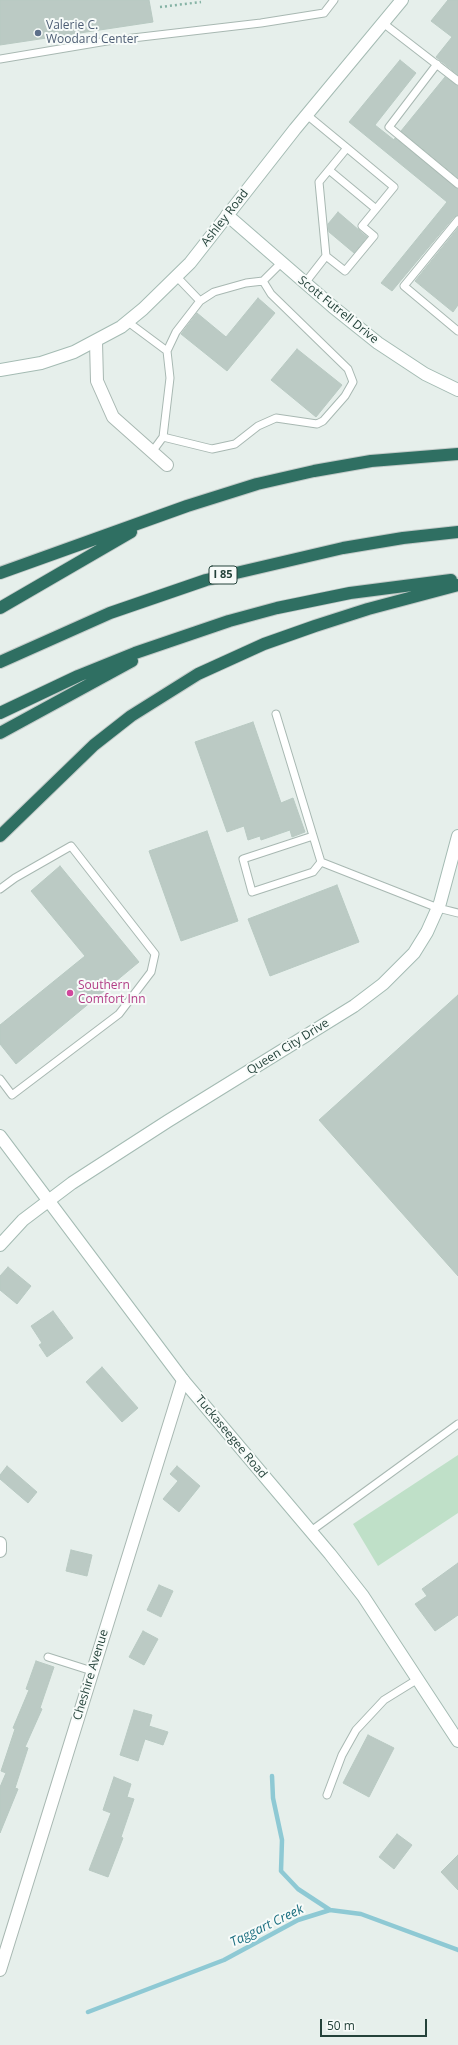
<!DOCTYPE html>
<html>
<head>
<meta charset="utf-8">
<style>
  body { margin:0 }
  #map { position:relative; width:458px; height:2045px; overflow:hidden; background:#e6efeb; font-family:"Open Sans",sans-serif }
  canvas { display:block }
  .scale { position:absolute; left:320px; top:2019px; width:107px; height:18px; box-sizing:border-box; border:2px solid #24423a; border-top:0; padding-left:5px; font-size:12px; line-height:14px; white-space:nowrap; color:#24423a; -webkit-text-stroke:3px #f7fbf9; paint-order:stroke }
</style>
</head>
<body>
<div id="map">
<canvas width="458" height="2045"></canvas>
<div class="scale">50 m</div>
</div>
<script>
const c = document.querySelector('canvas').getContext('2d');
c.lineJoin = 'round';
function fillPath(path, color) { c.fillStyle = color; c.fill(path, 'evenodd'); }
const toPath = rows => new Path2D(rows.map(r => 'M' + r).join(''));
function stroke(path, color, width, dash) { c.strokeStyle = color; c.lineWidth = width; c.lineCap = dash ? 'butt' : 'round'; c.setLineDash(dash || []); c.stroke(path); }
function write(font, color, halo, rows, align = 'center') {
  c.font = font + ' "Open Sans",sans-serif'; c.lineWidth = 4; c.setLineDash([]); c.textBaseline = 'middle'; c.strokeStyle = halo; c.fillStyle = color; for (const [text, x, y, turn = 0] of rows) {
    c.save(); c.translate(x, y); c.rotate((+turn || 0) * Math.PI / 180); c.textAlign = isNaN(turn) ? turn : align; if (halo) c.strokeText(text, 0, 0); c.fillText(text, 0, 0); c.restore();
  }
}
fillPath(toPath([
  [458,1455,458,1513,378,1566,353,1524]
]), '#bfe0c8');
stroke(toPath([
  [272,1776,273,1798,282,1840,281,1871,298,1889,330,1910],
  [88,2012,224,1960,298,1920,330,1910,361,1914,458,1950]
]), '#8ec9d4', 4.5);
const building = toPath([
  [0,0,149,0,153,22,0,45,0,0],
  [448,0,458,0,458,75,436,57,452,37,431,21,448,0],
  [400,60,416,73,375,125,394,140,395,138,458,189,458,215,454,217,392,291,381,283,447,202,349,122,400,60],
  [445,77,458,86,458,178,401,131,445,77],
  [338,212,367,237,354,253,329,232,328,224,338,212],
  [458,228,458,305,453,312,415,281,458,228],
  [258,298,275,313,227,371,181,334,197,313,226,337,258,298],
  [297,349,342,385,316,417,271,380,297,349],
  [253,722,281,803,293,798,305,832,292,837,290,830,261,840,260,836,248,840,244,826,227,832,195,742,253,722],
  [207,831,238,921,181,941,149,851,207,831],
  [60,866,139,962,16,1064,0,1044,0,1025,85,956,31,891,60,866],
  [337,885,359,942,270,976,248,919,337,885],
  [458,995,458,1276,319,1120,458,995],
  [8,1267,31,1286,17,1304,0,1290,0,1276,8,1267],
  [53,1311,73,1338,47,1357,39,1345,42,1343,31,1326,53,1311],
  [102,1367,138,1408,122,1422,86,1382,102,1367],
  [7,1466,37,1492,28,1503,0,1479,0,1475,7,1466],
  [177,1466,200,1486,179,1512,163,1499,178,1481,170,1474,177,1466],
  [71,1550,92,1555,87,1576,66,1571,71,1550],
  [458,1563,458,1615,435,1631,415,1604,427,1596,422,1589,458,1563],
  [159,1585,173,1591,161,1617,147,1610,159,1585],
  [143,1631,158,1639,144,1665,129,1657,143,1631],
  [36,1661,54,1667,40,1708,42,1709,25,1747,28,1748,15,1788,18,1789,0,1833,0,1787,6,1773,1,1771,15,1729,13,1728,29,1690,26,1689,36,1661],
  [134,1710,152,1715,149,1726,168,1732,163,1745,145,1739,138,1761,120,1755,134,1710],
  [368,1735,394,1748,369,1797,343,1783,368,1735],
  [114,1777,131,1784,127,1797,134,1799,121,1837,123,1838,108,1877,89,1870,111,1813,103,1810,114,1777],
  [397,1834,412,1845,394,1869,379,1857,397,1834],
  [458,1855,458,1890,441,1872,458,1855]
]);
fillPath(building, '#bbcac4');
stroke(building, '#b8c9c2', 1);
const lane = toPath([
  [383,23,458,81],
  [0,59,107,41,261,23,324,13,334,0],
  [437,64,389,127,458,184],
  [347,148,394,187,376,209],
  [458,220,404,286,458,331],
  [326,256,345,271,374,236,362,226,376,209,329,170],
  [176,276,200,301],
  [305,283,326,256,319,182,347,148,307,115],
  [128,322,167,351],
  [163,437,212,449,235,444,258,426,276,418,317,424,323,421,345,396,353,382,348,369,271,294,263,281],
  [152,452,163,437,170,378,167,351,176,332,200,301,214,292,246,283,263,281,281,263],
  [276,714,321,862,438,908,458,913],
  [313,836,243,859,252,892,313,872,321,862],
  [0,889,15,878,71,846,155,954,151,972,119,1014,12,1095,0,1079],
  [311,1531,458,1424],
  [48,1657,92,1671],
  [327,1795,342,1755,356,1730,384,1700,418,1679]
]);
const street = toPath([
  [96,342,97,381,113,417,167,465],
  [0,1543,0,1551],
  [0,1970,183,1380]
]);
const secondary = toPath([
  [227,215,333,307,378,343,425,374,458,390],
  [0,370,41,363,74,352,121,327,143,309,190,263,295,129,402,0],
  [0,1136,183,1380,330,1554,363,1596,458,1741],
  [0,1245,23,1220,72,1183,168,1121,354,1006,383,984,414,953,427,932,440,903,458,836]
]);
const highway = toPath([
  [0,573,187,506,257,484,314,471,371,461,458,454],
  [0,608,131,532],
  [0,662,110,613,206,580,343,548,403,538,458,532],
  [0,713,78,676,135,653,229,621,277,608,350,593,451,580],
  [0,733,132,661],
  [0,836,94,745,131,716,198,674,264,644,315,626,368,609,458,585]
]);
stroke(lane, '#a8b8b2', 9);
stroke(street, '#a8b8b2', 14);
stroke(secondary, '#a4bbb3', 14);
stroke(highway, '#c2cac8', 14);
stroke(toPath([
  [160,7,201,2]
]), '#86b3a5', 2.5, [2, 3]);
stroke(lane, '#fff', 7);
stroke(street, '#fff', 12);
stroke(secondary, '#fff', 12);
stroke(highway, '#2f6f62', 12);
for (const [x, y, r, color] of [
  [38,33,4,"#5c6f8a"],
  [70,993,4,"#d1479c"]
]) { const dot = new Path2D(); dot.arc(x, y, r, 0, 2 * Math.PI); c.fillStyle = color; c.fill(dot); stroke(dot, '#f7fbf9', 1.5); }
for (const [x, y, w] of [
  [223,575,28]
]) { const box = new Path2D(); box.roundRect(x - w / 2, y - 9, w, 18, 3); c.fillStyle = '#f7fbf9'; c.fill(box); stroke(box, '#24423a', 1); }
write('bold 11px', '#24423a', null, [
  ["I 85",223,575]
]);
write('12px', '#4e5e75', '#f7fbf9', [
  ["Valerie C.",46,26],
  ["Woodard Center",46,40]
], 'left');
write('12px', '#24423a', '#f7fbf9', [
  ["Ashley Road",225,218,-52],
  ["Scott Futrell Drive",338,310,39],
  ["Queen City Drive",288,1047,-32],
  ["Tuckaseegee Road",231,1437,50],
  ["Cheshire Avenue",91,1675,-73]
]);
write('12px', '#b23c85', '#f7fbf9', [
  ["Southern",78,986],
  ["Comfort Inn",78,1000]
], 'left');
write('italic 13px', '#1c6f80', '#f7fbf9', [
  ["Taggart Creek",267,1926,-26]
]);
</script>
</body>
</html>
